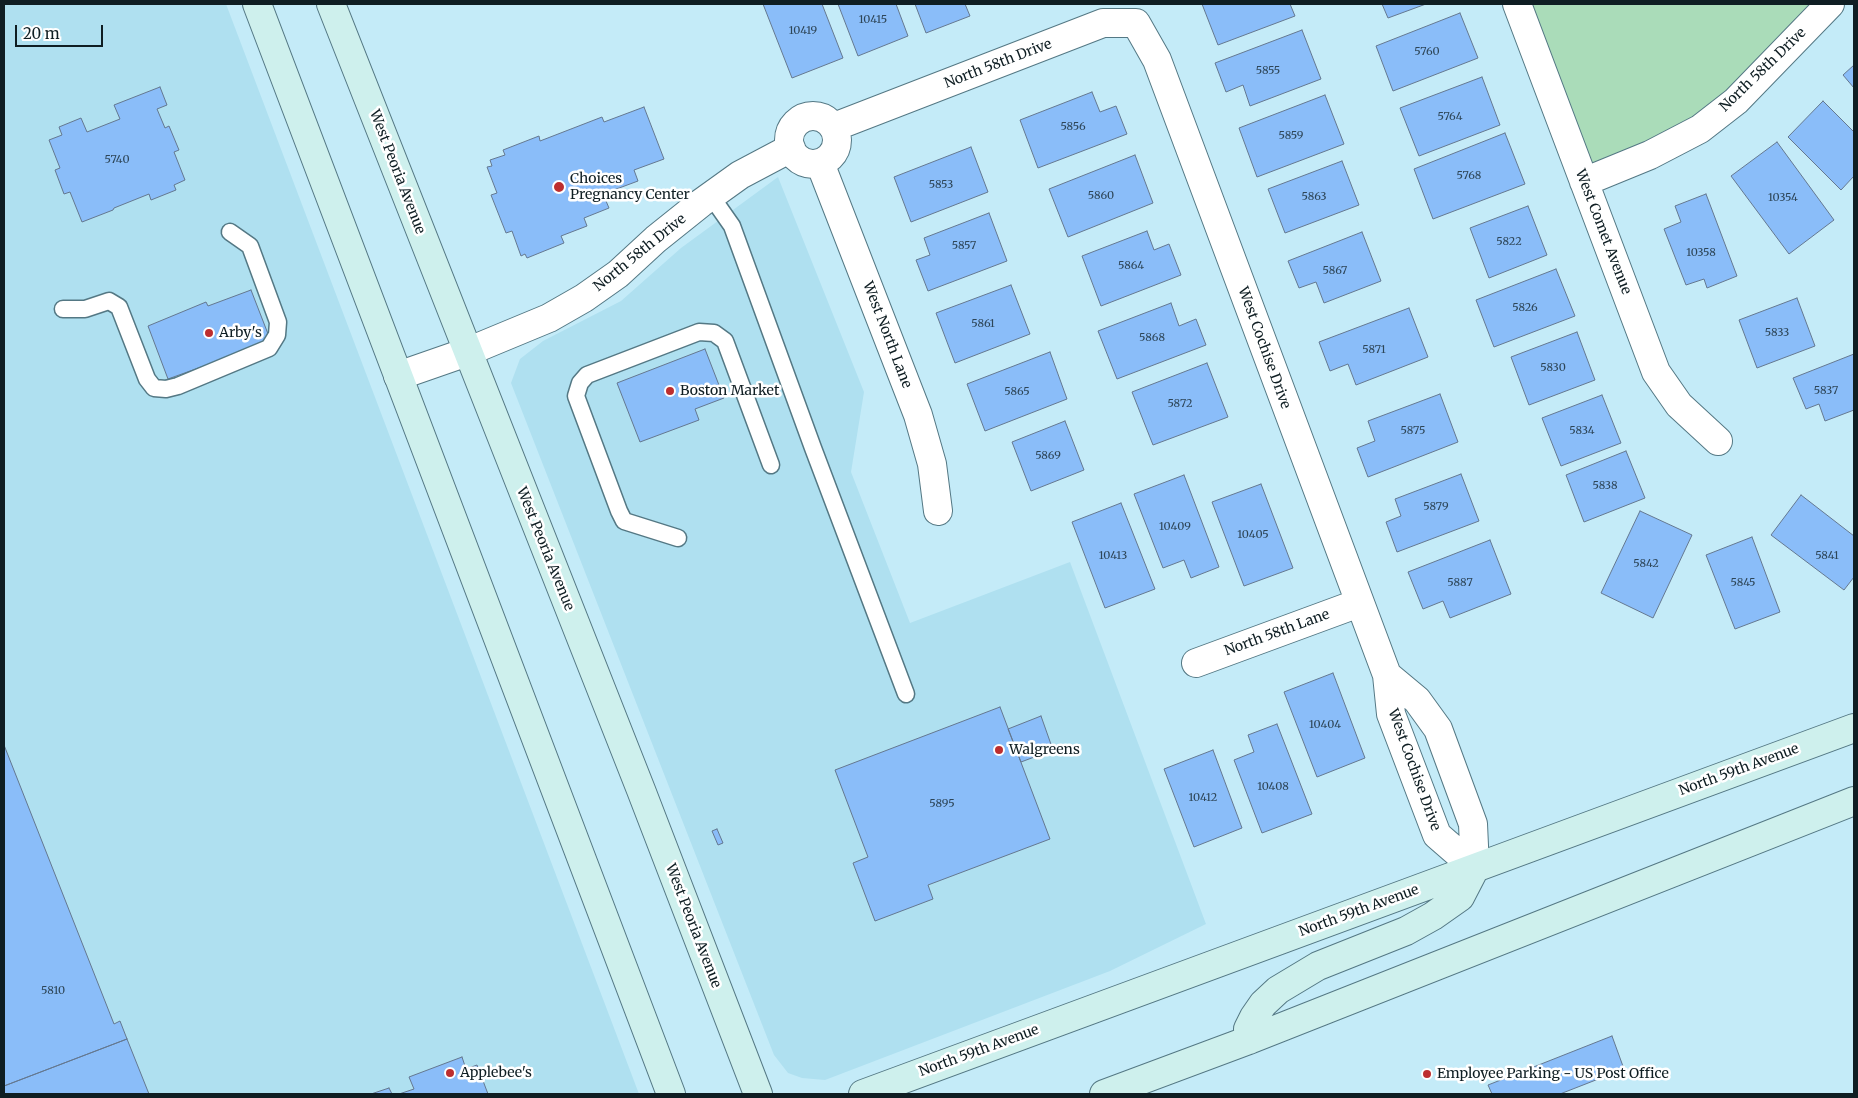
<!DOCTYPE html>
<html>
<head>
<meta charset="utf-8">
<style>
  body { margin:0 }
  #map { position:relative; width:1858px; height:1098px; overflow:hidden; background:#c4ebf8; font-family:Merriweather,serif }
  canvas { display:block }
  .frame { position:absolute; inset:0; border:5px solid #0f1e23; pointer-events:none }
  .scale { position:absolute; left:15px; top:25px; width:88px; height:22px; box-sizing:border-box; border:2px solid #0f1e23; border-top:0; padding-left:6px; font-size:15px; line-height:18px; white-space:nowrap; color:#0f1e23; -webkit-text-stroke:4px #fff; paint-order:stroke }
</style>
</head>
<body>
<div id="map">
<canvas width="1858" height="1098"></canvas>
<div class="frame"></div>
<div class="scale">20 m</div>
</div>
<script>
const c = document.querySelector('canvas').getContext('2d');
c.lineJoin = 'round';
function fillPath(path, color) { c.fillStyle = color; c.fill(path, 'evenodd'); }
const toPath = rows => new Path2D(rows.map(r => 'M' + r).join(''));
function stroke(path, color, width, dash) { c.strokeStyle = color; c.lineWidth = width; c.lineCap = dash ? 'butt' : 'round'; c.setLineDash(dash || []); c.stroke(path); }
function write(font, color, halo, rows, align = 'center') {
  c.font = font + ' Merriweather,serif'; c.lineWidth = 5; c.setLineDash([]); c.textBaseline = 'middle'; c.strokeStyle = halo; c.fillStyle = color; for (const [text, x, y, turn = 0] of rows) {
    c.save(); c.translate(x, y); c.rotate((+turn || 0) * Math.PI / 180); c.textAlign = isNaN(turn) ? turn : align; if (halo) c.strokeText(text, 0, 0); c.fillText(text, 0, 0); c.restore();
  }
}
fillPath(toPath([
  [4,4,226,4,639,1094,4,1094],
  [778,177,864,392,851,472,910,623,1070,562,1206,924,1110,971,825,1080,802,1078,788,1073,774,1055,511,383,520,359,543,341,621,301,681,248]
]), '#afe0f0');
fillPath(toPath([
  [1517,4,1830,4,1736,101,1584,182]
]), '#aadcb9');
const building = toPath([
  [763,4,822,4,843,58,792,78,763,4],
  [838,4,896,4,908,36,858,56,838,4],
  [915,4,965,4,970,16,926,33,915,4],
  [1202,4,1290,4,1295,16,1218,45,1202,4],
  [1382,4,1426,4,1388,18,1382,4],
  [1460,13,1478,58,1393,91,1376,46,1460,13],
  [1302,30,1321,79,1250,106,1243,85,1226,92,1215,63,1302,30],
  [1854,65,1854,88,1843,75,1854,65],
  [1482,77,1500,125,1419,156,1400,108,1482,77],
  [160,87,167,105,157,109,165,128,169,126,179,150,174,152,185,180,174,185,176,190,151,200,149,194,114,208,113,210,82,222,70,192,64,194,55,170,60,168,49,140,62,135,59,127,81,118,87,132,120,119,114,105,160,87],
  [1092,92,1100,112,1116,106,1127,134,1038,168,1020,120,1092,92],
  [1325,95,1344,144,1257,177,1239,128,1325,95],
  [1823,101,1854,132,1854,176,1841,190,1788,137,1823,101],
  [644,107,664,159,634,170,638,181,603,194,609,208,584,218,587,226,561,236,564,243,527,258,525,254,521,256,512,231,506,233,491,195,497,193,487,167,492,166,490,160,505,155,503,150,539,136,540,141,602,117,604,122,644,107],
  [1505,133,1525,184,1433,219,1414,169,1505,133],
  [1777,142,1834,220,1789,254,1731,176,1777,142],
  [971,147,988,192,911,222,894,177,971,147],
  [1135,155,1153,203,1068,237,1049,189,1135,155],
  [1342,161,1359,205,1285,233,1268,189,1342,161],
  [1706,194,1737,276,1707,288,1704,279,1686,285,1664,229,1681,222,1675,206,1706,194],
  [1528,206,1547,255,1489,278,1470,228,1528,206],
  [989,213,1007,261,928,291,916,260,930,255,924,238,989,213],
  [1147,231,1154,250,1169,244,1181,275,1101,306,1082,256,1147,231],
  [1362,232,1381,281,1324,303,1316,282,1299,288,1288,261,1362,232],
  [1556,269,1575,316,1494,347,1476,300,1556,269],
  [1011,285,1030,334,955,363,936,313,1011,285],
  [251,290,270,339,237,352,238,356,205,369,204,366,168,379,148,326,206,302,208,306,251,290],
  [1797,298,1815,346,1757,368,1739,320,1797,298],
  [1171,303,1179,326,1196,319,1206,345,1117,379,1098,331,1171,303],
  [1409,308,1428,357,1356,385,1348,364,1330,371,1319,342,1409,308],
  [1577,332,1595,380,1529,405,1511,357,1577,332],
  [705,349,724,398,695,409,699,420,640,442,617,383,705,349],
  [1050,352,1067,399,985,431,967,384,1050,352],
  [1854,354,1854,410,1825,421,1819,404,1806,409,1793,378,1854,354],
  [1207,363,1228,417,1153,445,1132,392,1207,363],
  [1440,394,1458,442,1368,477,1357,448,1375,441,1368,421,1440,394],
  [1602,395,1621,443,1561,466,1542,418,1602,395],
  [1065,421,1084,470,1031,491,1012,442,1065,421],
  [1626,451,1645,498,1584,522,1566,475,1626,451],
  [1461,474,1479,521,1397,552,1386,522,1401,516,1395,499,1461,474],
  [1184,475,1219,567,1191,578,1184,560,1163,568,1134,494,1184,475],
  [1261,484,1293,568,1244,586,1212,502,1261,484],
  [1801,495,1854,536,1854,577,1844,590,1771,535,1801,495],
  [1121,503,1155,589,1105,608,1072,522,1121,503],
  [1640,511,1692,535,1653,618,1601,593,1640,511],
  [1752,537,1780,612,1735,629,1706,555,1752,537],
  [1490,540,1511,594,1450,618,1443,601,1423,609,1408,572,1490,540],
  [1333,673,1365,758,1317,777,1284,692,1333,673],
  [1000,707,1050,839,928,885,933,899,875,921,853,863,868,857,835,770,1000,707],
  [1041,716,1053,750,1021,762,1008,729,1041,716],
  [1277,724,1312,814,1262,833,1234,760,1254,752,1248,735,1277,724],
  [4,745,114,1024,120,1021,127,1039,4,1086,4,745],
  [1213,750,1242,828,1194,847,1164,769,1213,750],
  [717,829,723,843,718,845,712,831,717,829],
  [1612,1036,1624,1069,1560,1094,1492,1094,1488,1085,1612,1036],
  [127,1039,149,1094,4,1094,4,1086,127,1039],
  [462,1057,466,1069,477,1065,488,1094,399,1094,414,1089,409,1077,462,1057],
  [389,1088,392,1094,371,1094,389,1088]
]);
fillPath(building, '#8abdf9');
stroke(building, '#647890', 1);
const service = toPath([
  [711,196,732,226,813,448,906,694],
  [63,309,85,309,109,301,119,307,147,379,154,388,166,389,178,386,269,348,277,335,278,322,250,246,230,232],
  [678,538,624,521,619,511,576,396,580,383,587,375,699,332,714,333,725,341,771,465]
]);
const minor = toPath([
  [1517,4,1656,372,1679,405,1718,441],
  '789 140a24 24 0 1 1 48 0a24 24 0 1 1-48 0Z',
  [834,127,1103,23,1136,23,1157,60,1387,675,1391,714,1437,835,1475,868],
  [820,163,918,415,932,464,938,511],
  [1584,182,1650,155,1700,129,1736,101,1830,4],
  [398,376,467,352,549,318,584,298,618,274,656,239,701,203,740,175,791,148],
  [1196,663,1359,603],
  [1387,675,1417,700,1438,729,1473,824,1475,868]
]);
const secondary = toPath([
  [257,4,671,1094],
  [331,4,641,790,758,1094],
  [1249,1040,1248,1029,1254,1017,1263,1004,1278,990,1318,966,1406,931,1433,916,1460,897,1475,868],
  [863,1094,1854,728],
  [1104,1094,1249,1040,1854,801]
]);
stroke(service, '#547884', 19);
stroke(minor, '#547884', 30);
stroke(secondary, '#547884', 30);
stroke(service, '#fff', 16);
stroke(minor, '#fff', 28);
stroke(secondary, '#cef0ed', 28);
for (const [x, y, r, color] of [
  [559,187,6,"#bd2e2f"],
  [209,333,5,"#bd2e2f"],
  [670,391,5,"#bd2e2f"],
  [999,750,5,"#bd2e2f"],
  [450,1073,5,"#bd2e2f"],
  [1427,1074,5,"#bd2e2f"]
]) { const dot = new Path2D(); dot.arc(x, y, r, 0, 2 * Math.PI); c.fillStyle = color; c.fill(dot); stroke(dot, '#fff', 2); }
write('11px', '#2e4658', null, [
  ["10415",873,20],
  ["10419",803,31],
  ["5760",1427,52],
  ["5855",1268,71],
  ["5764",1450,117],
  ["5856",1073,127],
  ["5859",1291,136],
  ["5740",117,160],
  ["5768",1469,176],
  ["5853",941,185],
  ["5860",1101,196],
  ["5863",1314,197],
  ["10354",1783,198],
  ["5822",1509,242],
  ["5857",964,246],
  ["10358",1701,253],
  ["5864",1131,266],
  ["5867",1335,271],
  ["5826",1525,308],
  ["5861",983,324],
  ["5833",1777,333],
  ["5868",1152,338],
  ["5871",1374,350],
  ["5830",1553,368],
  ["5837",1826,391],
  ["5865",1017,392],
  ["5872",1180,404],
  ["5875",1413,431],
  ["5834",1582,431],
  ["5869",1048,456],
  ["5838",1605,486],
  ["5879",1436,507],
  ["10409",1175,527],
  ["10405",1253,535],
  ["10413",1113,556],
  ["5841",1827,556],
  ["5842",1646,564],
  ["5887",1460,583],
  ["5845",1743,583],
  ["10404",1325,725],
  ["10408",1273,787],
  ["10412",1203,798],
  ["5895",942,804],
  ["5810",53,991]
]);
write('14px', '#0f1e23', '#fff', [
  ["North 58th Drive",998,64,-21],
  ["North 58th Drive",1763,70,-44],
  ["West Peoria Avenue",397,172,69],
  ["West Comet Avenue",1603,232,69],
  ["North 58th Drive",640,253,-39],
  ["West North Lane",887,335,69],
  ["West Cochise Drive",1264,348,70],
  ["West Peoria Avenue",545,549,68],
  ["North 58th Lane",1277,633,-20],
  ["West Cochise Drive",1414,770,70],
  ["North 59th Avenue",1739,770,-20],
  ["North 59th Avenue",1359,911,-20],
  ["West Peoria Avenue",693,926,69],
  ["North 59th Avenue",979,1051,-20]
]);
write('14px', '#0f1e23', '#fff', [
  ["Choices",570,179],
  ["Pregnancy Center",570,195],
  ["Arby's",219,333],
  ["Boston Market",680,391],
  ["Walgreens",1009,750],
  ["Applebee's",460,1073],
  ["Employee Parking - US Post Office",1437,1074]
], 'left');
</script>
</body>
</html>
